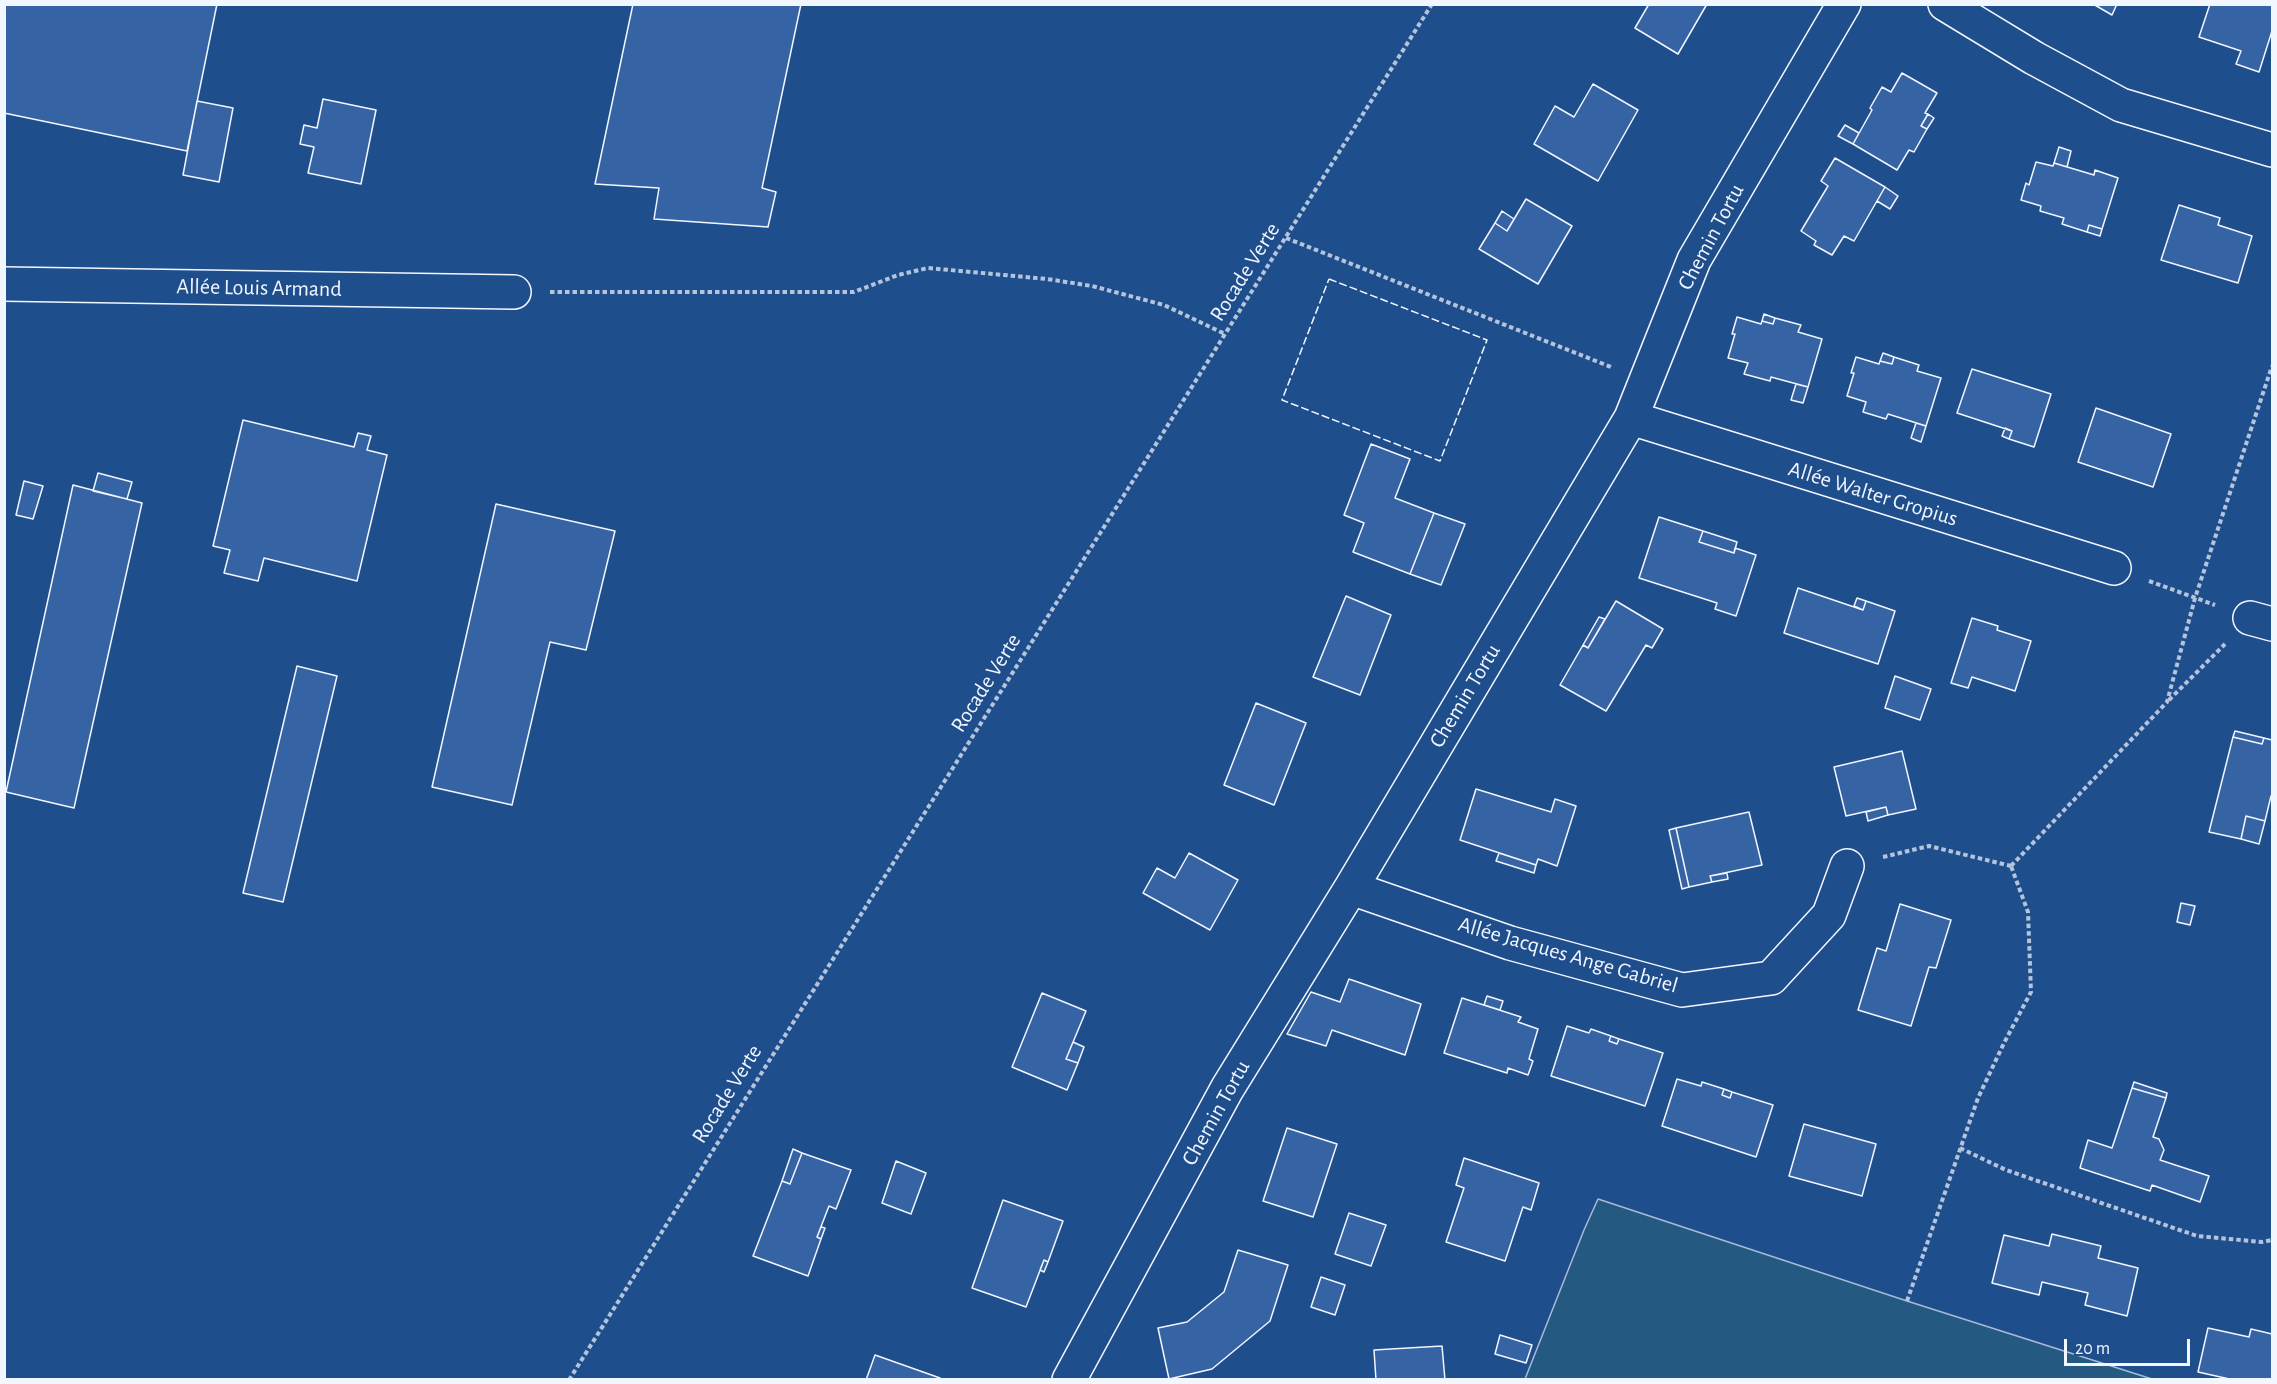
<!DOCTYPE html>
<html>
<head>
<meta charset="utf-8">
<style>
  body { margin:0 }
  #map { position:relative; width:2277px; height:1384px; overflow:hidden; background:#1f4e8c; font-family:"Alegreya Sans",sans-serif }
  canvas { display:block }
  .frame { position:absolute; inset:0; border:6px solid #f2f6ff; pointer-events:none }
  .scale { position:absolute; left:2064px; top:1339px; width:126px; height:27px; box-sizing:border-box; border:3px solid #f2f6ff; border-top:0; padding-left:8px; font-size:18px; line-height:21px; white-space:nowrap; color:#f2f6ff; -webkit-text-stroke:4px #1f4e8c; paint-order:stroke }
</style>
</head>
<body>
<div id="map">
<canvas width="2277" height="1384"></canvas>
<div class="frame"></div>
<div class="scale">20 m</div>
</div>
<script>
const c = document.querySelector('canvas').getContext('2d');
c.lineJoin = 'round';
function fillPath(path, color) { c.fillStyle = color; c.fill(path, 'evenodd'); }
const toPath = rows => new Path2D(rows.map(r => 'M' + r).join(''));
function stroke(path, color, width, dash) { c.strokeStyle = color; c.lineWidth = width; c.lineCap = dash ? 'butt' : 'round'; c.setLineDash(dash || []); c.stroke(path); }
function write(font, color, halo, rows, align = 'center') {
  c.font = font + ' "Alegreya Sans",sans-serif'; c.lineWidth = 4.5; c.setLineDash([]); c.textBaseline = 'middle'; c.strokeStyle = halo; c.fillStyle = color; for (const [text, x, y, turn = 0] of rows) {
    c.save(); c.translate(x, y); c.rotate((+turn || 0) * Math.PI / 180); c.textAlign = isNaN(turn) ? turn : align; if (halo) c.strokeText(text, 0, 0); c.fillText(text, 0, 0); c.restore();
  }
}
const green = toPath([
  [1598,1199,1907,1301,2152,1379,1525,1379,1584,1230,1598,1199]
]);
fillPath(green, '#245a82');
stroke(green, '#a8bbd7', 1.5);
const building = toPath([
  [4,4,217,4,187,151,4,113,4,4],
  [633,4,801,4,762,188,776,192,768,227,654,219,659,188,595,184,633,4],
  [1649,4,1707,4,1678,54,1635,28,1649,4],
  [2093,4,2117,4,2112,15,2093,4],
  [2210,4,2272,4,2272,31,2259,72,2236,64,2241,51,2199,37,2210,4],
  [1902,73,1937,93,1925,113,1928,114,1921,126,1927,129,1914,152,1909,150,1897,170,1853,144,1872,110,1870,108,1882,87,1891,92,1902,73],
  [1593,84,1638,110,1598,181,1534,144,1555,106,1574,117,1593,84],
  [323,99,376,110,361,184,308,173,314,147,300,144,304,125,317,128,323,99],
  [197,101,233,108,219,182,183,175,197,101],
  [1928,114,1934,118,1927,129,1921,126,1928,114],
  [1845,125,1859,133,1853,144,1838,136,1845,125],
  [2059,147,2071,151,2067,167,2054,163,2059,147],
  [1835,158,1885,187,1854,241,1844,236,1832,255,1814,245,1816,241,1801,231,1828,186,1821,181,1835,158],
  [2036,162,2053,166,2054,163,2094,175,2095,170,2118,178,2102,229,2089,225,2087,232,2062,224,2064,218,2040,211,2041,206,2021,200,2026,183,2029,185,2036,162],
  [1885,187,1898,196,1890,209,1877,201,1885,187],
  [1526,199,1572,226,1538,284,1479,249,1495,223,1507,231,1526,199],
  [2179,205,2220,218,2218,225,2252,236,2238,283,2161,260,2179,205],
  [1502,211,1514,219,1507,231,1495,223,1502,211],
  [2089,225,2102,229,2100,236,2087,232,2089,225],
  [1764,314,1775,318,1773,324,1762,321,1764,314],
  [1737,317,1761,324,1762,321,1773,324,1775,318,1801,325,1798,332,1822,339,1808,387,1771,377,1770,381,1744,374,1748,363,1728,358,1735,334,1732,334,1737,317],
  [1883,353,1894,357,1892,364,1880,361,1883,353],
  [1856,357,1879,364,1880,361,1892,364,1894,357,1919,365,1917,371,1941,378,1926,426,1888,414,1886,419,1863,412,1866,402,1847,396,1854,373,1851,373,1856,357],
  [1972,369,2051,394,2034,447,2009,439,2012,431,1957,413,1972,369],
  [1796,384,1808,387,1803,403,1791,400,1796,384],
  [2096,408,2171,434,2153,487,2078,462,2096,408],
  [243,420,354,447,358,433,371,436,367,450,387,455,357,581,264,558,258,581,224,573,230,550,213,546,243,420],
  [1916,423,1926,426,1921,442,1911,438,1916,423],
  [2005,428,2012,431,2009,439,2002,436,2005,428],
  [1371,444,1410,459,1395,498,1434,513,1410,574,1353,552,1364,523,1344,515,1371,444],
  [98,473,132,482,127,499,93,491,98,473],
  [24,481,43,486,33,519,16,515,24,481],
  [73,485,142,503,74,808,6,792,73,485],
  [496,504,615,531,586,650,550,642,512,805,432,787,496,504],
  [1434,513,1465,524,1441,585,1410,574,1434,513],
  [1659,517,1703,531,1699,542,1734,553,1735,548,1756,555,1736,616,1715,609,1717,603,1639,578,1659,517],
  [1703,531,1737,542,1734,553,1699,542,1703,531],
  [1798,588,1863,610,1866,601,1895,611,1878,664,1784,633,1798,588],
  [1346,596,1391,615,1360,695,1313,677,1346,596],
  [1857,598,1866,601,1863,610,1854,606,1857,598],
  [1616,601,1663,629,1652,648,1646,645,1606,711,1560,685,1583,645,1588,648,1616,601],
  [1599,617,1605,619,1588,648,1583,645,1599,617],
  [1972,618,1998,626,1997,630,2031,641,2015,691,1972,677,1968,688,1951,683,1972,618],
  [297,666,337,676,283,902,243,893,297,666],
  [1895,676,1931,689,1920,720,1885,708,1895,676],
  [1256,703,1306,723,1274,805,1224,785,1256,703],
  [2235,731,2264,738,2262,744,2233,737,2235,731],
  [2233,737,2262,744,2264,738,2272,740,2272,797,2271,796,2265,821,2246,816,2241,839,2209,832,2233,737],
  [1902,751,1916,809,1888,815,1886,807,1846,816,1834,767,1902,751],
  [1476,789,1551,812,1555,799,1576,806,1557,866,1538,859,1536,865,1460,840,1476,789],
  [1886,807,1888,815,1868,821,1866,812,1886,807],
  [1749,812,1762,865,1710,876,1712,882,1689,887,1676,828,1749,812],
  [2246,816,2265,821,2259,844,2241,839,2246,816],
  [1676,828,1689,887,1682,889,1669,830,1676,828],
  [1189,853,1238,880,1210,930,1143,893,1157,868,1175,878,1189,853],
  [1499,853,1536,865,1534,873,1496,861,1499,853],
  [1727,873,1728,879,1712,882,1710,876,1727,873],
  [2181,903,2195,906,2190,925,2177,922,2181,903],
  [1900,904,1951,920,1936,968,1929,967,1911,1026,1858,1010,1877,948,1886,951,1900,904],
  [1349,979,1421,1004,1405,1055,1332,1030,1326,1046,1287,1034,1311,992,1340,1002,1349,979],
  [1042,993,1086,1011,1066,1059,1078,1063,1067,1090,1012,1067,1042,993],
  [1487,996,1503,1001,1500,1010,1484,1005,1487,996],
  [1462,998,1521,1017,1518,1022,1538,1029,1529,1059,1533,1061,1528,1075,1508,1068,1507,1073,1444,1053,1462,998],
  [1567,1026,1589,1033,1591,1029,1611,1036,1609,1041,1617,1044,1619,1039,1663,1053,1645,1106,1551,1076,1567,1026],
  [1611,1036,1619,1039,1617,1044,1609,1041,1611,1036],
  [1073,1042,1084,1047,1078,1063,1066,1059,1073,1042],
  [1677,1079,1701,1086,1702,1082,1724,1089,1722,1095,1730,1098,1732,1092,1773,1105,1756,1157,1662,1126,1677,1079],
  [2134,1082,2167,1093,2166,1098,2132,1088,2134,1082],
  [2132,1088,2166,1098,2153,1137,2159,1139,2164,1150,2160,1160,2209,1176,2200,1202,2152,1185,2150,1191,2080,1168,2088,1140,2112,1148,2132,1088],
  [1724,1089,1732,1092,1730,1098,1722,1095,1724,1089],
  [1804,1124,1876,1144,1862,1196,1789,1176,1804,1124],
  [1287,1128,1337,1144,1313,1217,1263,1201,1287,1128],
  [793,1149,802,1153,790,1184,782,1181,793,1149],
  [802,1153,851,1170,836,1209,829,1206,817,1237,821,1239,808,1276,753,1256,782,1181,790,1184,802,1153],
  [1464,1158,1539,1183,1531,1210,1523,1207,1505,1261,1446,1242,1464,1188,1456,1185,1464,1158],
  [896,1161,926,1173,911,1214,882,1203,896,1161],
  [1003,1200,1063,1221,1048,1262,1044,1260,1026,1307,972,1288,1003,1200],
  [1349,1213,1386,1225,1371,1266,1335,1254,1349,1213],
  [821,1227,825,1228,821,1239,817,1237,821,1227],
  [2052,1234,2101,1246,2098,1258,2138,1268,2127,1316,2085,1305,2088,1293,2042,1282,2039,1295,1992,1283,2004,1235,2049,1246,2052,1234],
  [1238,1250,1288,1265,1270,1321,1212,1369,1169,1379,1158,1328,1187,1322,1224,1292,1238,1250],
  [1044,1260,1048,1262,1044,1272,1040,1270,1044,1260],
  [1321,1277,1345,1285,1335,1315,1311,1307,1321,1277],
  [2208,1328,2249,1337,2251,1329,2272,1334,2272,1380,2234,1380,2198,1372,2208,1328],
  [1500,1335,1532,1345,1526,1363,1495,1354,1500,1335],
  [1442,1346,1445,1380,1376,1380,1374,1350,1442,1346],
  [875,1355,940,1378,940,1380,866,1380,875,1355]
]);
fillPath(building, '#3563a3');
stroke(building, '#f2f6ff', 1.5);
const minor = toPath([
  [1945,4,2034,58,2121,105,2272,150],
  [4,284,514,292],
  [1631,418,2114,568],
  [2250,618,2272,624],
  [1351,888,1510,943,1682,990,1771,978,1829,915,1847,866],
  [1069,1380,1227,1089,1351,888,1631,418,1694,260,1844,4]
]);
stroke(minor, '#f2f6ff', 36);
stroke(toPath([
  [1286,238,1611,367],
  [550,292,854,292,898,275,928,268,1047,279,1092,286,1164,305,1225,334],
  [2149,581,2215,605],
  [2169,700,2225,644],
  [1883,857,1929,846,2011,866],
  [2011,866,2167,702,2195,598,2272,366],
  [1960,1148,2006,1170,2197,1236,2262,1242,2272,1240],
  [1907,1301,1978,1098,2004,1043,2031,992,2028,912,2011,866],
  [569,1380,1432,4]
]), '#b3c4dc', 4, [4.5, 3]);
stroke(minor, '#1f4e8c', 33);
stroke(toPath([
  [1329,279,1487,340,1440,461,1282,400,1329,279]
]), '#f2f6ff', 1.5, [8, 3]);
write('22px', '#f2f6ff', '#1f4e8c', [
  ["Chemin Tortu",1711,237,-62],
  ["Rocade Verte",1245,272,-58],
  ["Allée Louis Armand",259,288,1],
  ["Allée Walter Gropius",1873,494,17],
  ["Rocade Verte",986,683,-58],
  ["Chemin Tortu",1465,696,-59],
  ["Allée Jacques Ange Gabriel",1568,955,16],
  ["Rocade Verte",727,1094,-58],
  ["Chemin Tortu",1216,1113,-61]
]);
</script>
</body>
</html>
